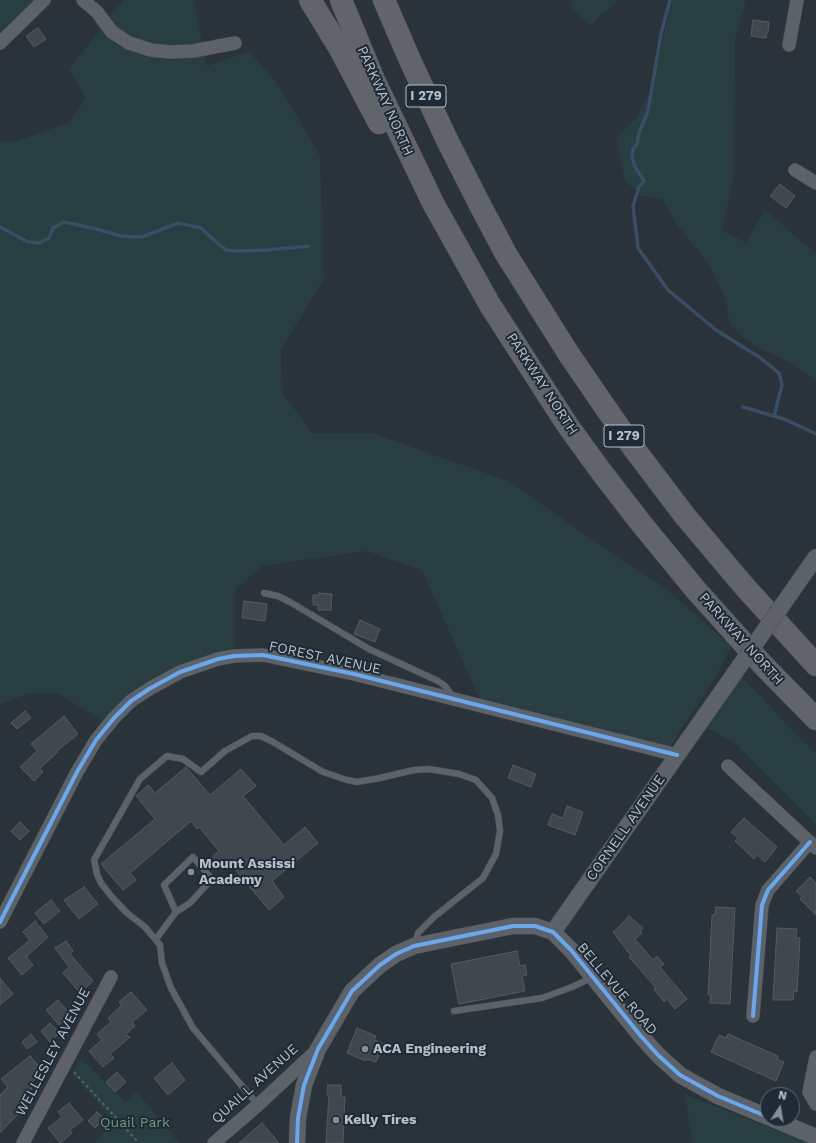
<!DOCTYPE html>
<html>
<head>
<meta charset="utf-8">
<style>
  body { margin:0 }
  #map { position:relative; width:816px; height:1143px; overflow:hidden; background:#2b333a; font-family:"Work Sans",sans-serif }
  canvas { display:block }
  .north { position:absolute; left:760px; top:1087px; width:40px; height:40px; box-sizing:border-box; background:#1e2a35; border:1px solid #5b6671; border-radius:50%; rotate:12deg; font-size:11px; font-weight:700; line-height:16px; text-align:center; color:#b6c0ca }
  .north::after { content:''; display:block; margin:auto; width:14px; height:18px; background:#858f98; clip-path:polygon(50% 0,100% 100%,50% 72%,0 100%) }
</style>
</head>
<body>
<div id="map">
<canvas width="816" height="1143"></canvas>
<div class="north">N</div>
</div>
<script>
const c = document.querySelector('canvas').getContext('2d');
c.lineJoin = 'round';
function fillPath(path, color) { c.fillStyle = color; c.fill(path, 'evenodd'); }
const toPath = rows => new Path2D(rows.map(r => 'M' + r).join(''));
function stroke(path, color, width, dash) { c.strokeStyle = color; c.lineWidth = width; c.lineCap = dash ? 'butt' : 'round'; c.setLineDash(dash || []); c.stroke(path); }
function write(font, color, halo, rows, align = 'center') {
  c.font = font + ' "Work Sans",sans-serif'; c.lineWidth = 4; c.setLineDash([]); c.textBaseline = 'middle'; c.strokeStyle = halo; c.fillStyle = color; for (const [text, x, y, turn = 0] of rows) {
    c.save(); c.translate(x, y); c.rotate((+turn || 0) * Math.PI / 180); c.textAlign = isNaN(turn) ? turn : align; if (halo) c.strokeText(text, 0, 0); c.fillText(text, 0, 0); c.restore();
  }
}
fillPath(toPath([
  [0,0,44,0,0,43],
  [123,0,194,0,207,66,249,51,280,87,320,156,324,279,281,349,282,393,313,433,372,433,508,481,622,560,663,586,731,646,718,673,667,752,483,707,422,570,367,551,262,566,234,591,234,656,180,672,108,725,103,721,57,693,27,694,0,704,0,141,14,142,70,122,85,98,69,69],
  [573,0,618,0,590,26,570,6],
  [672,0,746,0,735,40,734,177,722,230,746,243,765,210,816,254,816,381,789,362,753,345,730,325,725,298,709,264,678,226,663,200,640,195,625,180,616,138,637,117,652,87],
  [736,671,800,738,816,753,816,824,733,742,699,724],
  [81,1058,125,1102,137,1092,179,1143,95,1143,114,1121,72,1074],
  [685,1094,809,1143,692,1143]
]), '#283e40');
stroke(toPath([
  [670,0,661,34,648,111,639,133,637,144,633,149,632,157,635,167,644,181,639,187,633,206,638,248,668,290,716,330,759,357,779,373,782,385,774,416],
  [0,227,28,242,39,243,49,238,53,228,64,222,96,229,121,236,142,237,178,223,201,228,217,243,226,250,236,251,267,250,309,246],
  [743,407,784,419,816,434]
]), '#384e63', 3.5);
const building = toPath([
  [753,20,769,22,768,32,767,32,766,38,751,36,753,20],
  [38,28,46,39,34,47,26,36,38,28],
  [780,184,795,196,786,208,770,196,780,184],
  [319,593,332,594,331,610,318,610,318,605,313,605,313,595,319,595,319,593],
  [244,601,267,604,265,621,242,618,244,601],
  [360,620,380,629,375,642,354,634,360,620],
  [25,711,31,718,17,729,11,723,25,711],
  [64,716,78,734,57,751,58,752,40,768,43,772,34,781,20,767,37,751,31,744,64,716],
  [513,765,536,774,531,787,508,778,513,765],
  [186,767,210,795,241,769,256,786,243,796,284,845,305,827,318,843,272,881,284,897,269,910,227,860,214,870,207,861,219,851,199,827,197,829,191,821,130,873,136,880,123,890,101,864,155,819,136,796,148,785,155,793,186,767],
  [567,806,583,812,575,835,548,825,552,814,563,818,567,806],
  [744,818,777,847,765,862,757,855,754,859,735,841,738,838,731,832,744,818],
  [20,822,29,831,20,840,11,831,20,822],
  [810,877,816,883,816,915,800,899,802,896,796,891,810,877],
  [84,887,98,904,79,919,64,900,84,887],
  [51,900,60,911,44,924,35,913,51,900],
  [716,907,735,908,730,1004,710,1003,711,995,708,995,712,915,715,915,716,907],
  [629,916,643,928,640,931,642,933,635,939,653,960,657,956,664,964,660,967,687,999,675,1009,667,999,664,1002,654,989,656,988,629,957,631,956,613,932,620,926,629,916],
  [35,921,48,937,26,957,33,965,22,975,8,958,30,940,23,932,35,921],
  [777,928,797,929,796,938,800,938,797,992,794,991,793,1000,773,1000,777,928],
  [66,941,73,951,70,954,93,981,80,993,63,973,69,967,55,948,66,941],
  [517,951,520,966,525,965,527,975,522,976,525,991,459,1004,451,964,517,951],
  [0,978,13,994,0,1005,0,978],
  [131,992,147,1010,132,1022,135,1026,125,1035,130,1037,110,1054,114,1058,103,1067,89,1051,102,1040,97,1034,111,1022,108,1018,122,1005,119,1002,131,992],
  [58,1000,71,1015,59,1025,46,1010,58,1000],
  [50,1023,60,1033,50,1042,41,1031,50,1023],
  [357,1028,376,1036,374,1040,384,1044,376,1062,367,1059,366,1061,347,1053,357,1028],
  [31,1034,37,1042,27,1049,22,1042,31,1034],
  [728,1034,778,1056,777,1059,784,1062,776,1081,711,1052,719,1035,726,1038,728,1034],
  [30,1056,44,1072,29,1084,32,1089,19,1100,25,1107,0,1133,0,1095,8,1087,1,1079,30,1056],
  [172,1063,185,1080,168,1095,154,1078,172,1063],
  [117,1072,126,1082,115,1092,106,1082,117,1072],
  [328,1085,341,1085,341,1097,345,1097,343,1143,326,1143,329,1095,327,1095,328,1085],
  [69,1103,83,1120,70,1130,72,1133,60,1143,48,1128,62,1117,58,1112,69,1103],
  [97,1112,104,1119,95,1128,88,1121,97,1112],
  [262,1123,279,1143,239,1143,262,1123]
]);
fillPath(building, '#40474d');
stroke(building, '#535a61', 1);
const service = toPath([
  [264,593,278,596,290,602,369,649,438,681,445,686,453,697],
  [156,939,176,912,164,885,193,857,212,879,190,903,176,912],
  [454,1011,542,998,572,987,591,978],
  [258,1105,193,1028,171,988,162,963,160,945,145,927,127,913,111,896,101,883,97,874,94,860,140,779,167,756,183,759,201,772,225,751,252,736,261,736,273,742,323,772,347,780,357,782,380,778,414,770,429,769,459,774,476,780,492,798,498,815,500,831,496,854,483,878,434,917,418,933,415,944]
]);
const minor = toPath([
  [83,0,97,12,112,32,129,43,151,50,170,52,193,51,235,43],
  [0,43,44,0],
  [789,45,797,0],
  [795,170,816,183],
  [728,766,816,848],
  [0,922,77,772,96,740,114,718,131,701,149,689,180,672,218,659,234,656,263,655,354,674,677,755],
  [753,1016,762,905,768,890,810,842],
  [816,1057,809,1092,816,1104],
  [23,1143,111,977],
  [214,1143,258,1105,317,1050]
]);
const tertiary = toPath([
  [553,932,699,724],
  [773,1119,816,1137],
  [297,1143,298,1118,304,1085,318,1049,352,991,380,965,396,954,414,946,513,926,535,926,553,932,571,950,640,1035,658,1055,680,1075,718,1096,768,1117]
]);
const motorway = toPath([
  [310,0,340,49,379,123],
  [341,0,374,80,433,203,490,305,568,426,600,470,640,522,695,589,763,665,816,719],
  [384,0,409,58,447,140,481,207,506,254,570,356,632,446,685,516,744,586,816,665]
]);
stroke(service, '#494f54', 7);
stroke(minor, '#494f54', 14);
stroke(tertiary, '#494f54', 17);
stroke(motorway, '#484f55', 23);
stroke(toPath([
  [74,1072,139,1143]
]), '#596064', 2, [3, 3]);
stroke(service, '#5c6268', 6);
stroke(minor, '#5c6268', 13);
stroke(tertiary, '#5c6268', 16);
stroke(motorway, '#616468', 22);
const tertiaryBridge = toPath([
  [699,724,816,557]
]);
stroke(tertiaryBridge, '#494f54', 17, []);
stroke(tertiaryBridge, '#5c6268', 16);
stroke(toPath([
  [0,922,77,772,96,740,114,718,131,701,149,689,180,672,218,659,234,656,263,655,354,674,677,755],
  [753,1016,762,905,768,890,810,842],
  [297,1143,298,1118,304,1085,318,1049,352,991,380,965,396,954,414,946,513,926,535,926,553,932,571,950,640,1035,658,1055,680,1075,718,1096,768,1117]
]), '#66a8f1', 4);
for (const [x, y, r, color] of [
  [191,872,4,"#858f98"],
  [365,1049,4,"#858f98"],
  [336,1120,4,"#858f98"]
]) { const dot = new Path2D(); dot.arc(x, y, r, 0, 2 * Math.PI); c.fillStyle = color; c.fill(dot); stroke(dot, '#1e2a35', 1.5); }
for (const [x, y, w] of [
  [426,96,40],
  [624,436,40]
]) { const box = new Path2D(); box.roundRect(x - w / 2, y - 11, w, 22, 3); c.fillStyle = '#1e2a35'; c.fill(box); stroke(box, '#b6c0ca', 1); }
write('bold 13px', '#b6c0ca', null, [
  ["I 279",426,96],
  ["I 279",624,436]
]);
write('14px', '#b6c0ca', '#1e2a35', [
  ["PARKWAY NORTH",385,101,66],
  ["PARKWAY NORTH",542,384,57],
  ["PARKWAY NORTH",741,639,48],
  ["FOREST AVENUE",325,658,12],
  ["CORNELL AVENUE",626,828,-55],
  ["BELLEVUE ROAD",617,989,50],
  ["WELLESLEY AVENUE",53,1052,-62],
  ["QUAILL AVENUE",255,1084,-42]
]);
write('bold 14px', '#b6c0ca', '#1e2a35', [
  ["Mount Assissi",199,864],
  ["Academy",199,880],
  ["ACA Engineering",373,1049],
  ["Kelly Tires",344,1120]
], 'left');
write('14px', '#6d9b73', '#1e2a35', [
  ["Quail Park",135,1123]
]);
</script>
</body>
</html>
